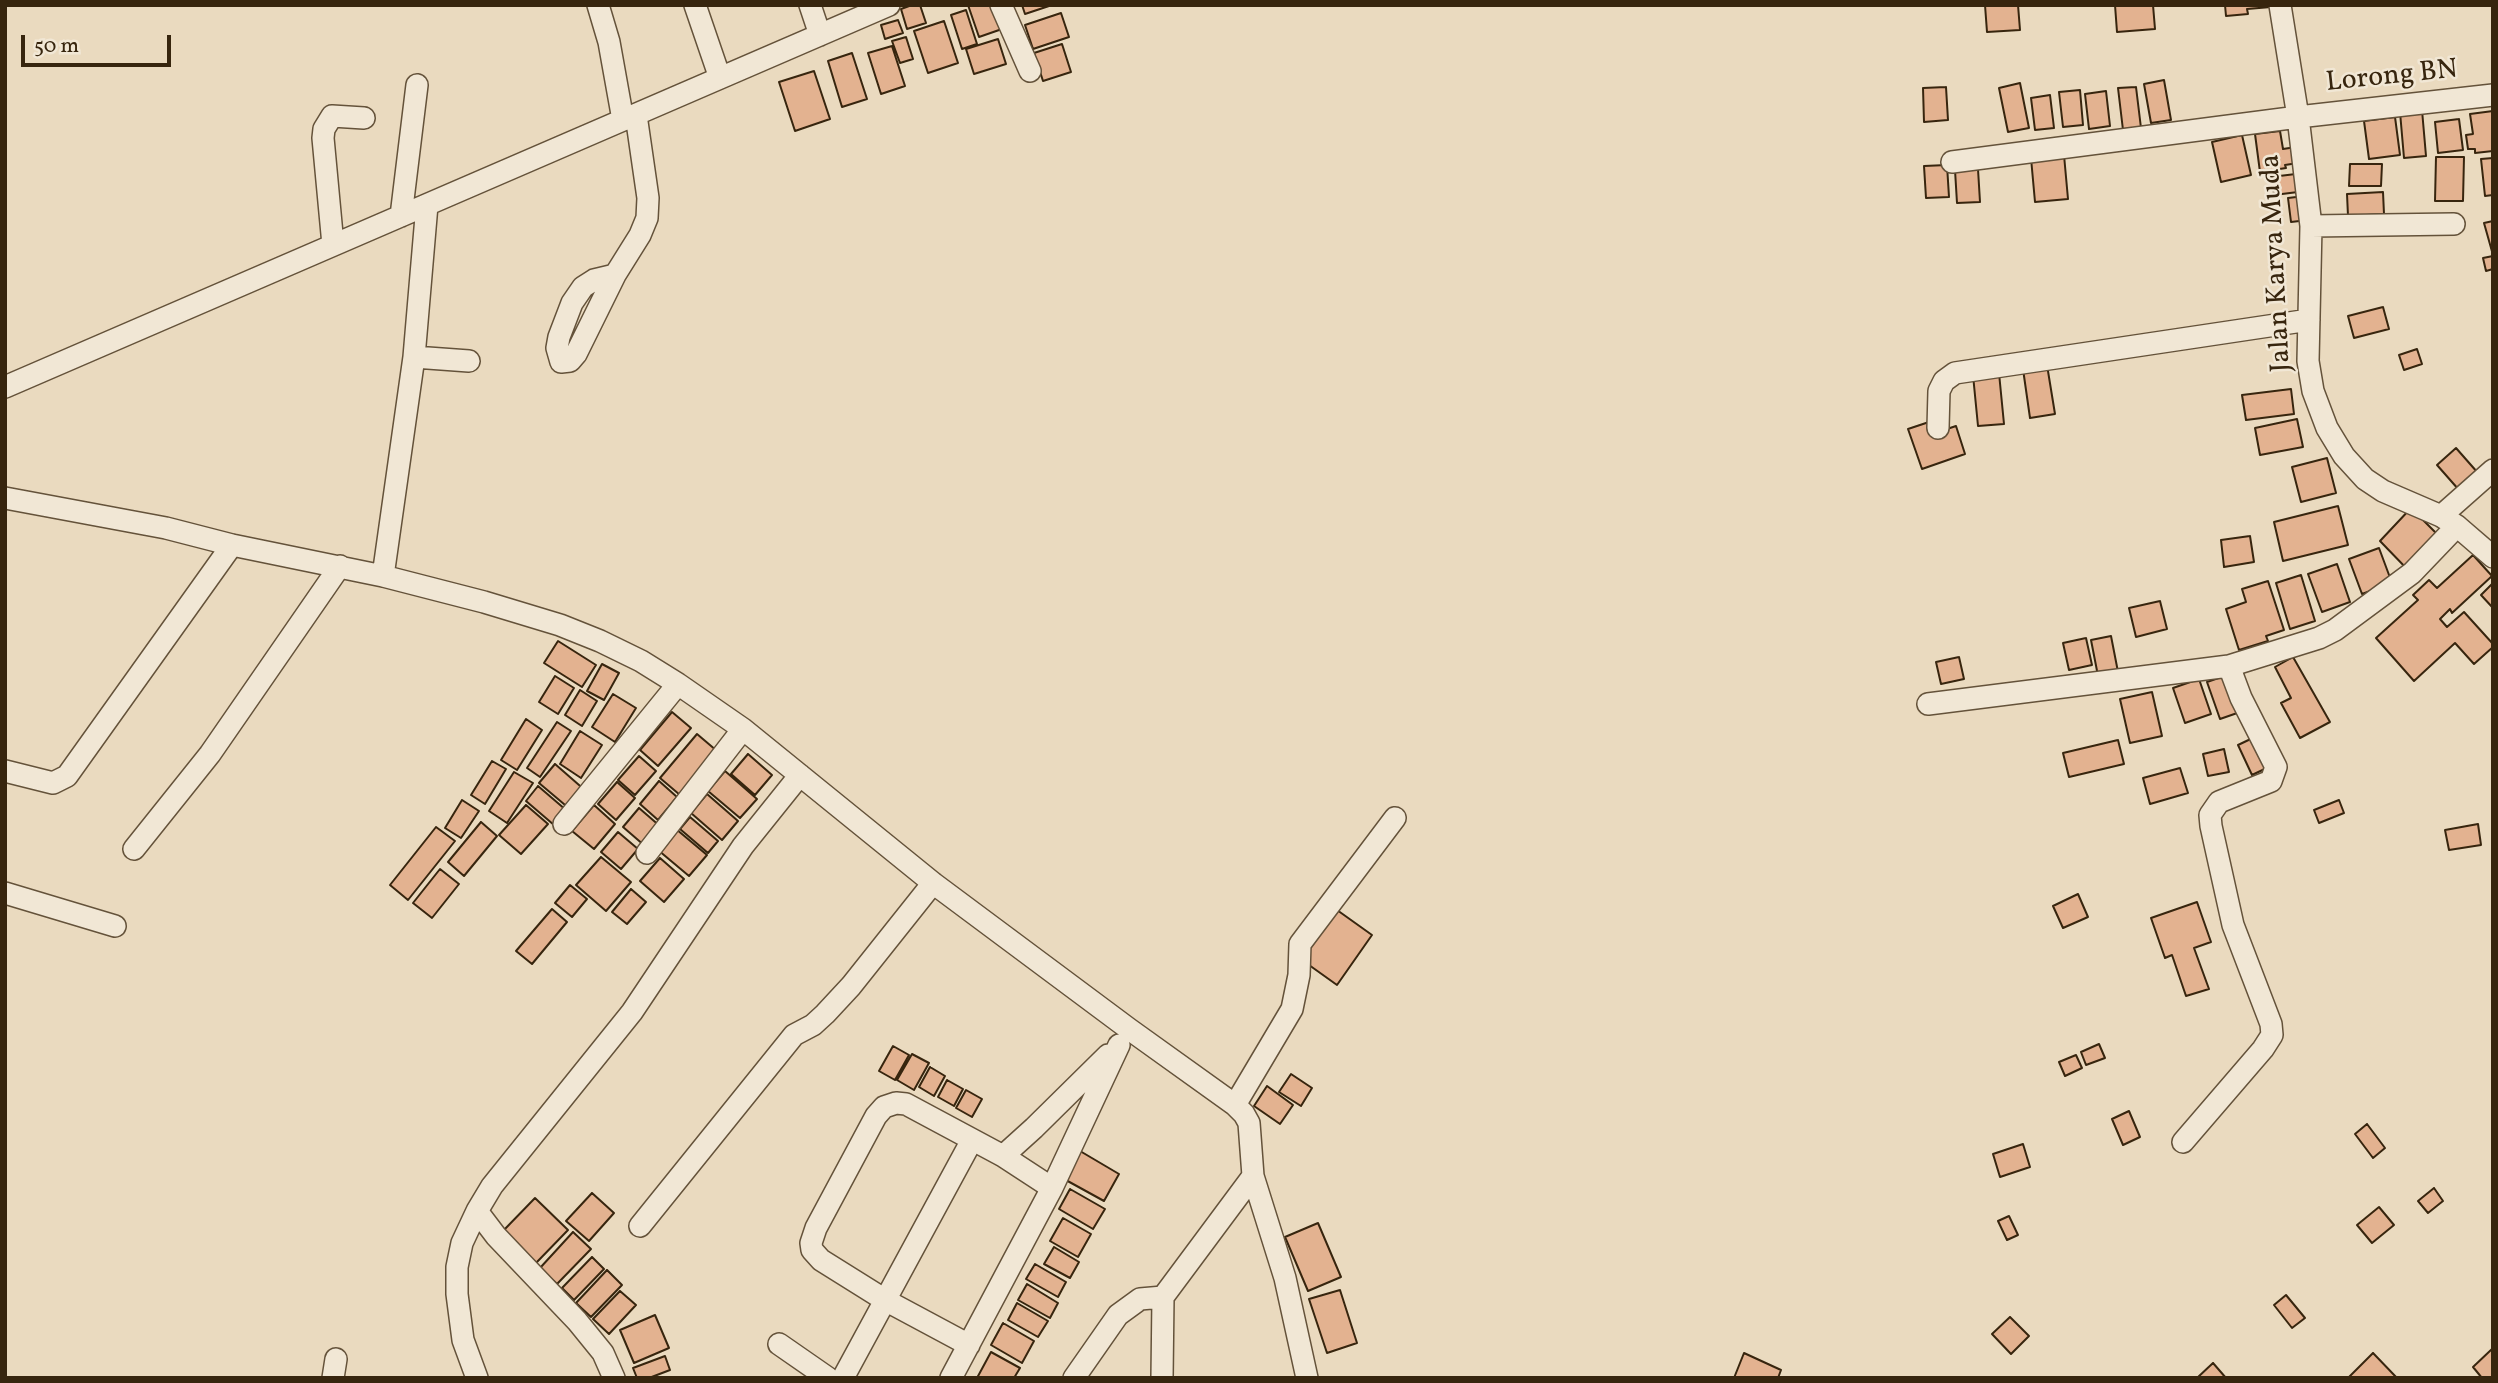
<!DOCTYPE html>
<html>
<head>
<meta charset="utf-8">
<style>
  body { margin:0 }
  #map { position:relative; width:2498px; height:1383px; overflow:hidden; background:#eadabf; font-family:Vollkorn,serif }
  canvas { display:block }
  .frame { position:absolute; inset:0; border:7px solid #37250e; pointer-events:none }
  .scale { position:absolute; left:21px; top:35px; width:150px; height:32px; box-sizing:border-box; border:4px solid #37250e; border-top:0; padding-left:9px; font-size:21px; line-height:24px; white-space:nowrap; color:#37250e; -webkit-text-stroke:5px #f1e7d5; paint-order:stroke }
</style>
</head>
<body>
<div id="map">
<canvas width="2498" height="1383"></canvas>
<div class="frame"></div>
<div class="scale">50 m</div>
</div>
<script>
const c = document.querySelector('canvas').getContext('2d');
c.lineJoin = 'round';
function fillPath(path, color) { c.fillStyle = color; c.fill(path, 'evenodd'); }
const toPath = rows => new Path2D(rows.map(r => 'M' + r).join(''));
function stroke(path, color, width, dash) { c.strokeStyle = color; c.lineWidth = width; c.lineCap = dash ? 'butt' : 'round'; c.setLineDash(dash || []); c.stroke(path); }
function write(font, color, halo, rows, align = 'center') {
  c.font = font + ' Vollkorn,serif'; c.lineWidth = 5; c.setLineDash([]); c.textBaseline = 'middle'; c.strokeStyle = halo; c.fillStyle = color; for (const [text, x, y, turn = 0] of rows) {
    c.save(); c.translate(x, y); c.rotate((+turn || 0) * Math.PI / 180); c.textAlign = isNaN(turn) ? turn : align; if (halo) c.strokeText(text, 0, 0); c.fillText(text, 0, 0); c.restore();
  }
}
const building = toPath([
  [912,5,920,5,926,23,907,29,901,9,912,5],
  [968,5,994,5,1002,29,979,37,968,5],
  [1022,5,1048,5,1049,6,1025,14,1022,5],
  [1985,5,2018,5,2020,30,1987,32,1985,5],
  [2115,5,2153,5,2155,29,2117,32,2115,5],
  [2225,5,2271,5,2271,7,2247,9,2248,14,2226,16,2225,5],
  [966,10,977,44,962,49,951,15,966,10],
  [1061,13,1069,37,1033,49,1025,25,1061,13],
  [898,20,903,33,885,39,881,25,898,20],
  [944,21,958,63,928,73,914,31,944,21],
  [906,37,913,59,900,63,892,41,906,37],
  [998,39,1006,64,974,74,966,49,998,39],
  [1062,44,1071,72,1043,81,1034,53,1062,44],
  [892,46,905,86,881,94,868,53,892,46],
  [852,53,867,99,842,107,828,61,852,53],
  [814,71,830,119,795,131,779,82,814,71],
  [2164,80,2171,120,2151,123,2144,84,2164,80],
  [2020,83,2029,128,2008,132,1999,88,2020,83],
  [1946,87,1948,120,1924,122,1923,88,1946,87],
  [2136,87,2141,128,2123,130,2118,88,2136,87],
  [2080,90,2083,125,2063,127,2059,92,2080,90],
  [2106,91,2110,126,2089,129,2085,94,2106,91],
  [2050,95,2054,128,2035,130,2031,98,2050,95],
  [2422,110,2426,156,2404,158,2400,112,2422,110],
  [2493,111,2493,151,2475,153,2475,149,2468,149,2466,135,2473,134,2470,114,2493,111],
  [2395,117,2400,155,2369,159,2364,121,2395,117],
  [2459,119,2463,150,2438,153,2435,122,2459,119],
  [2280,131,2283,149,2296,147,2298,163,2285,165,2286,168,2260,172,2255,134,2280,131],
  [2242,135,2251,175,2221,182,2212,142,2242,135],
  [2064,155,2068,199,2035,202,2031,158,2064,155],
  [2436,157,2464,157,2463,201,2435,201,2436,157],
  [2493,158,2493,195,2485,196,2481,159,2493,158],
  [2350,164,2382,164,2381,186,2349,186,2350,164],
  [1947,165,1949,197,1926,198,1924,166,1947,165],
  [1978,169,1980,202,1957,203,1955,170,1978,169],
  [2304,173,2306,191,2274,195,2271,177,2304,173],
  [2383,192,2384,214,2348,216,2347,194,2383,192],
  [2305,196,2308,220,2291,222,2288,198,2305,196],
  [2493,221,2493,255,2484,223,2493,221],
  [2493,256,2493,269,2486,271,2483,258,2493,256],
  [2383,307,2389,329,2354,338,2348,316,2383,307],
  [2417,349,2422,364,2404,370,2399,355,2417,349],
  [2047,365,2055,414,2030,418,2023,369,2047,365],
  [1999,373,2004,424,1978,426,1973,375,1999,373],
  [2291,389,2294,414,2246,420,2242,395,2291,389],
  [2297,419,2303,447,2260,455,2255,428,2297,419],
  [1932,421,1935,433,1956,426,1965,454,1922,469,1908,429,1932,421],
  [2456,448,2478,473,2459,490,2437,465,2456,448],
  [2327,458,2336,493,2301,502,2292,467,2327,458],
  [2338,506,2348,545,2283,561,2274,522,2338,506],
  [2411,508,2440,537,2408,570,2380,541,2411,508],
  [2250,536,2254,562,2224,567,2221,540,2250,536],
  [2379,548,2392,583,2362,594,2349,559,2379,548],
  [2473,555,2492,576,2452,613,2450,609,2440,619,2447,627,2464,612,2493,644,2493,647,2474,664,2455,643,2414,681,2376,638,2418,600,2413,595,2429,580,2437,588,2473,555],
  [2337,564,2350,602,2322,612,2308,574,2337,564],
  [2301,575,2315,621,2290,629,2276,583,2301,575],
  [2268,581,2284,630,2266,636,2268,641,2239,650,2226,609,2246,602,2242,589,2268,581],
  [2493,583,2493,608,2481,595,2493,583],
  [2160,601,2167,629,2136,637,2129,608,2160,601],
  [2111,636,2119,677,2099,681,2091,640,2111,636],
  [2086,638,2092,665,2069,670,2063,643,2086,638],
  [558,641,596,665,582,687,544,663,558,641],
  [1959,657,1964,679,1941,684,1936,662,1959,657],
  [2293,657,2330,722,2300,738,2281,703,2291,698,2275,667,2293,657],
  [602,664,619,673,604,700,587,691,602,664],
  [2230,674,2243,711,2220,719,2207,682,2230,674],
  [555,676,574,688,558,714,539,702,555,676],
  [2199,679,2211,714,2185,723,2173,688,2199,679],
  [580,690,597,701,582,726,565,715,580,690],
  [2152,692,2162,736,2130,743,2120,699,2152,692],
  [613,694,636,708,615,742,592,727,613,694],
  [672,712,691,728,658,766,640,750,672,712],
  [526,719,542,730,517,770,501,760,526,719],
  [557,722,571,731,540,777,527,768,557,722],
  [580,731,602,745,581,778,560,764,580,731],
  [697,734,717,751,680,795,660,778,697,734],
  [2257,736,2271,766,2252,775,2238,745,2257,736],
  [2118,740,2124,764,2069,777,2063,753,2118,740],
  [2224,749,2229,772,2208,776,2203,754,2224,749],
  [748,754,772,775,755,795,731,774,748,754],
  [639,756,656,771,635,795,618,780,639,756],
  [492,761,506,769,485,804,471,795,492,761],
  [555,764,587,792,571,810,539,783,555,764],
  [2180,768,2188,793,2150,804,2143,778,2180,768],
  [725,771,757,799,740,818,708,791,725,771],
  [514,772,533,783,507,823,489,811,514,772],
  [659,781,677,797,658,820,640,804,659,781],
  [617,782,635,798,616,820,598,804,617,782],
  [538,786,566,810,554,825,526,801,538,786],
  [707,794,738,821,722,840,691,813,707,794],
  [462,800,479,811,461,838,445,828,462,800],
  [2339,800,2344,813,2319,823,2314,810,2339,800],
  [526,805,548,824,521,854,499,835,526,805],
  [594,805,615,824,594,849,572,831,594,805],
  [639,808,661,827,645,846,623,827,639,808],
  [690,817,718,841,708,853,680,829,690,817],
  [481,822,497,836,464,876,448,862,481,822],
  [2478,824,2481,845,2449,850,2445,830,2478,824],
  [436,827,455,841,408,900,390,885,436,827],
  [676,829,707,855,689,876,658,850,676,829],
  [618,832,638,849,621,869,601,852,618,832],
  [601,857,631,882,606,911,576,885,601,857],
  [660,858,684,879,664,902,640,881,660,858],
  [440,869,459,884,432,918,413,903,440,869],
  [570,885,587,899,572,917,555,903,570,885],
  [631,889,646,902,627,924,612,912,631,889],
  [2078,894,2088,917,2063,928,2053,906,2078,894],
  [2197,902,2211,942,2194,948,2209,989,2186,996,2172,955,2165,958,2151,918,2197,902],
  [552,909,567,922,532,964,516,951,552,909],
  [1337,910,1372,935,1337,985,1302,960,1337,910],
  [2099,1044,2105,1058,2086,1065,2081,1052,2099,1044],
  [893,1046,909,1055,895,1080,879,1071,893,1046],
  [912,1054,929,1063,914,1090,897,1080,912,1054],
  [2076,1055,2082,1068,2065,1076,2059,1062,2076,1055],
  [930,1067,945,1076,934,1096,919,1087,930,1067],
  [1291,1074,1312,1088,1301,1106,1279,1092,1291,1074],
  [947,1080,963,1089,954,1106,938,1097,947,1080],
  [1267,1086,1293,1105,1280,1124,1254,1106,1267,1086],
  [966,1090,982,1099,972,1117,956,1108,966,1090],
  [2129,1111,2140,1137,2123,1145,2112,1119,2129,1111],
  [2367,1124,2385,1148,2373,1158,2355,1134,2367,1124],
  [2023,1144,2030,1167,2000,1177,1993,1154,2023,1144],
  [1080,1151,1119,1174,1104,1201,1064,1179,1080,1151],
  [2434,1188,2443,1201,2428,1213,2418,1201,2434,1188],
  [1070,1189,1105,1209,1093,1229,1059,1209,1070,1189],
  [592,1193,614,1213,589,1241,566,1221,592,1193],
  [535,1198,568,1230,536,1263,503,1231,535,1198],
  [2379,1207,2394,1225,2372,1243,2357,1225,2379,1207],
  [2009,1216,2018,1235,2007,1240,1998,1221,2009,1216],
  [1063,1218,1091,1234,1078,1257,1050,1241,1063,1218],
  [1318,1223,1341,1277,1308,1291,1285,1237,1318,1223],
  [573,1232,591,1249,557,1284,540,1268,573,1232],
  [1054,1247,1079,1262,1070,1278,1044,1264,1054,1247],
  [592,1257,604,1269,574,1300,562,1288,592,1257],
  [1035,1264,1066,1282,1058,1297,1026,1279,1035,1264],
  [607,1270,622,1285,591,1317,576,1303,607,1270],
  [1027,1284,1058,1303,1050,1318,1018,1300,1027,1284],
  [1340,1290,1357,1343,1327,1353,1309,1299,1340,1290],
  [620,1291,636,1305,609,1334,593,1319,620,1291],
  [2286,1295,2305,1318,2292,1328,2274,1305,2286,1295],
  [1017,1303,1048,1321,1038,1337,1008,1320,1017,1303],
  [655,1315,669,1348,634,1363,620,1330,655,1315],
  [2010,1317,2029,1336,2011,1354,1992,1334,2010,1317],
  [1003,1323,1034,1341,1022,1363,991,1345,1003,1323],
  [2492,1349,2493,1378,2482,1378,2473,1367,2492,1349],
  [991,1352,1020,1368,1014,1378,977,1378,991,1352],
  [1744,1353,1781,1370,1778,1378,1734,1378,1744,1353],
  [2373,1353,2397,1378,2348,1378,2373,1353],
  [665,1356,670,1370,649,1378,637,1378,633,1368,665,1356],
  [2213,1363,2226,1378,2197,1378,2213,1363]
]);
fillPath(building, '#e3b290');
stroke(building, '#37250e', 2);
const minor = toPath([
  [598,5,609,42,623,120],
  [695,5,720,78],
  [810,5,820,35],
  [1001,5,1030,71],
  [2280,5,2298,117,2311,226,2308,361,2313,391,2327,428,2344,456,2365,479,2383,491,2441,516,2457,526,2493,557],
  [1952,162,2298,117,2493,95],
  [401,216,417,85],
  [2311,226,2454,224],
  [333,245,323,138,324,129,332,116,364,118],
  [615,275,594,280,583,287,572,303,559,337,557,348,561,362,570,361,576,354,615,275,640,235,647,218,648,198,636,115],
  [414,357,469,361],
  [5,387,889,5],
  [1938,428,1939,391,1944,381,1955,373,2309,320],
  [5,498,166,528,232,545,383,576,484,602,560,625,600,641,641,661,678,684,743,729,933,883,1129,1029,1235,1105,1244,1114,1249,1123,1253,1176,1285,1278,1307,1378],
  [2441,516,2493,470],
  [383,576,414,357,427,205],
  [1928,704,2229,666],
  [5,771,53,783,67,776,232,545],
  [564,824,678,684],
  [134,849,210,754,340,566],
  [647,853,743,729],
  [5,893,115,926],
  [1235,1105,1292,1009,1299,975,1300,944,1395,818],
  [2183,1142,2263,1049,2272,1035,2271,1024,2233,925,2211,826,2210,815,2219,802,2271,781,2276,767,2241,698,2229,666,2319,638,2335,630,2412,573,2457,526],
  [1003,1156,1034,1128,1108,1055],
  [477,1211,462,1243,457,1267,457,1294,463,1340,477,1378],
  [640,1226,794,1035,813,1025,825,1014,851,986,933,883],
  [779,1344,828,1378],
  [969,1345,885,1300,821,1260,812,1250,811,1243,816,1228,876,1116,884,1107,896,1103,906,1104,1003,1156,1052,1188],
  [333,1378,336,1359],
  [614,1378,603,1353,577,1321,496,1236,477,1211,492,1186,632,1012,743,846,800,775],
  [843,1378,972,1140],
  [951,1378,1052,1188,1119,1045],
  [1074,1378,1118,1315,1140,1299,1163,1297],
  [1162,1378,1163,1297,1253,1176]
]);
stroke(minor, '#64523a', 24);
stroke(minor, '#f1e7d5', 21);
write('28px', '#37250e', '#f1e7d5', [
  ["Lorong BN",2392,78,-6],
  ["Jalan Karya Muda",2278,263,-93]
]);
</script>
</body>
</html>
